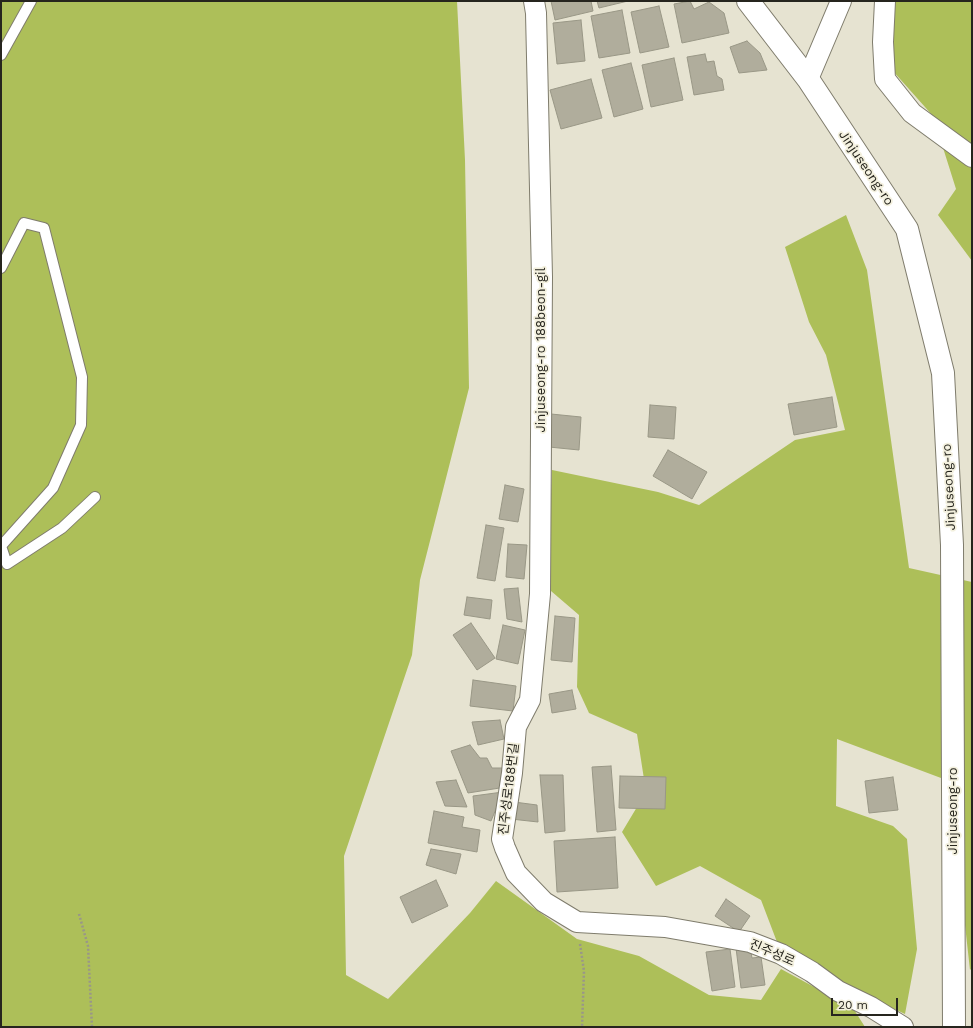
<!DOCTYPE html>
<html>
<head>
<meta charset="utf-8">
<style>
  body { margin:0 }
  #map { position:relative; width:973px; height:1028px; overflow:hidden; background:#e6e3d1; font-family:"Work Sans",sans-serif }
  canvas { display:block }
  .frame { position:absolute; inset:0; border:2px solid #26251e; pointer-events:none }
  .scale { position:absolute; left:831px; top:998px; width:67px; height:18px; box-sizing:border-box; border:2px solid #26251e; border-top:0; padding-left:5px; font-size:12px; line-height:14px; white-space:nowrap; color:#26251e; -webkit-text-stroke:3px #f3f0de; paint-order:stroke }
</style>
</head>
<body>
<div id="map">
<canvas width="973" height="1028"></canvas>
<div class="frame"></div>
<div class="scale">20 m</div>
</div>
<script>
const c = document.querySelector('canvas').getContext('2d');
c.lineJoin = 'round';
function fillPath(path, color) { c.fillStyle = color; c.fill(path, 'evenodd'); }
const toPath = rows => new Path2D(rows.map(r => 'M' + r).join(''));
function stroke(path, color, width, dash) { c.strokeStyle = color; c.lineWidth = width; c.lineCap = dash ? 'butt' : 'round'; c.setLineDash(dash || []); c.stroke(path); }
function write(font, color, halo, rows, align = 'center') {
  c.font = font + ' "Work Sans","Noto Sans KR",sans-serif'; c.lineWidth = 3.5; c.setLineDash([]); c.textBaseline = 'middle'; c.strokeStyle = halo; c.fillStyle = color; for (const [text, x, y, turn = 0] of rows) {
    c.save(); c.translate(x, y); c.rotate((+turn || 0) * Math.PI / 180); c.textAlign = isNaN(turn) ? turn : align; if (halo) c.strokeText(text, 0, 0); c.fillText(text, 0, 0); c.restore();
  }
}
fillPath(toPath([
  [1,1,457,1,465,160,469,388,420,580,412,655,344,856,346,975,388,999,470,913,496,881,577,939,639,956,709,995,761,1000,781,969,853,1008,865,1027,1,1027],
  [883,1,972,1,972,261,938,215,956,189,933,116,884,61],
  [846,215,867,270,909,568,972,582,972,968,970,970,949,781,837,739,836,806,893,826,907,839,917,949,905,1014,858,992,777,942,761,900,700,866,656,886,622,832,646,792,637,734,589,713,577,687,579,615,551,591,548,563,552,470,658,492,699,505,795,440,845,430,826,355,809,322,785,247]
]), '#adbf59');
const building = toPath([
  [551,1,591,1,593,11,555,20,551,1],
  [597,1,628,1,599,8,597,1],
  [690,1,694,9,709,2,724,13,729,33,682,43,674,4,690,1],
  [659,6,669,47,640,53,631,12,659,6],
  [622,10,630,53,599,58,591,16,622,10],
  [581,20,585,61,557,64,553,23,581,20],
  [747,41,760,53,767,70,739,73,730,47,747,41],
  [705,54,707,62,714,61,717,76,722,79,724,90,694,95,687,57,705,54],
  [674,58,683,100,651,107,642,65,674,58],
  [631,63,643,109,614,117,602,70,631,63],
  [591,79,602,118,561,129,550,90,591,79],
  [832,397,837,427,794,435,788,404,832,397],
  [650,405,676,407,674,439,648,437,650,405],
  [551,414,581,417,579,450,549,447,551,414],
  [668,450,707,472,692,499,653,476,668,450],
  [505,485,524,489,518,522,499,519,505,485],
  [486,525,504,528,495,581,477,578,486,525],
  [508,544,527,545,524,579,506,577,508,544],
  [518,588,522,622,507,619,504,589,518,588],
  [467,597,492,600,490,619,464,615,467,597],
  [555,616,575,618,572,662,551,660,555,616],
  [471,623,495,658,477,670,453,635,471,623],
  [503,625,525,630,518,664,496,659,503,625],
  [473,680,516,686,513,711,470,706,473,680],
  [572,690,576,709,552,713,549,694,572,690],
  [500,720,504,739,478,745,472,722,500,720],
  [470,745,480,758,487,758,492,768,506,768,506,787,468,793,451,751,470,745],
  [611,766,616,830,597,832,592,767,611,766],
  [540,775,563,775,565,831,545,833,540,775],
  [620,776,666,777,665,809,619,808,620,776],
  [893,777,898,810,869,813,865,781,893,777],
  [456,780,467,807,445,806,436,782,456,780],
  [503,792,491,821,475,815,473,796,503,792],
  [514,802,537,805,538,822,511,819,514,802],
  [434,811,464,817,462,827,480,830,477,852,428,843,434,811],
  [615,837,618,888,557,892,554,841,615,837],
  [431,849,461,854,456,874,426,865,431,849],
  [436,880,448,906,412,923,400,897,436,880],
  [726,899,750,916,739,932,715,916,726,899],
  [750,946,752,958,761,957,765,985,741,988,736,948,750,946],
  [730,949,735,987,712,991,706,952,730,949]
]);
fillPath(building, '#b0ad9c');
stroke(building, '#999786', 1);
const service = toPath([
  [1,55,31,1],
  [1,268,24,223,44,228,82,377,81,425,53,488,1,546],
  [1,546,7,564,62,528,95,497]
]);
const minor = toPath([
  [534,1,536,13,542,277,540,594,530,700,516,727,512,773,502,839,505,848,516,873,544,902,577,922,665,927,750,942,781,954,812,972,838,991,871,1007,903,1027],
  [885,1,883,42,885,79,912,113,972,157],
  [808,79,841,1]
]);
const secondary = toPath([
  [748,1,808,79,907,229,943,373,952,545,954,1027]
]);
stroke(service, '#7f7c6c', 12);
stroke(minor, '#7f7c6c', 22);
stroke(secondary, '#7f7c6c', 24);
stroke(toPath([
  [79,914,88,946,92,1027],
  [580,944,584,971,582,1027]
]), '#999689', 2.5, [2, 2]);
stroke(service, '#fff', 10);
stroke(minor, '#fff', 20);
stroke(secondary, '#fff', 22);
write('13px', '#26251e', '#f3f0de', [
  ["Jinjuseong-ro",866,168,56],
  ["Jinjuseong-ro 188beon-gil",541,350,-90],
  ["Jinjuseong-ro",949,487,-93],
  ["진주성로188번길",509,789,-83],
  ["Jinjuseong-ro",953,811,-90],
  ["진주성로",772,953,23]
]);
</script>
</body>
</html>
